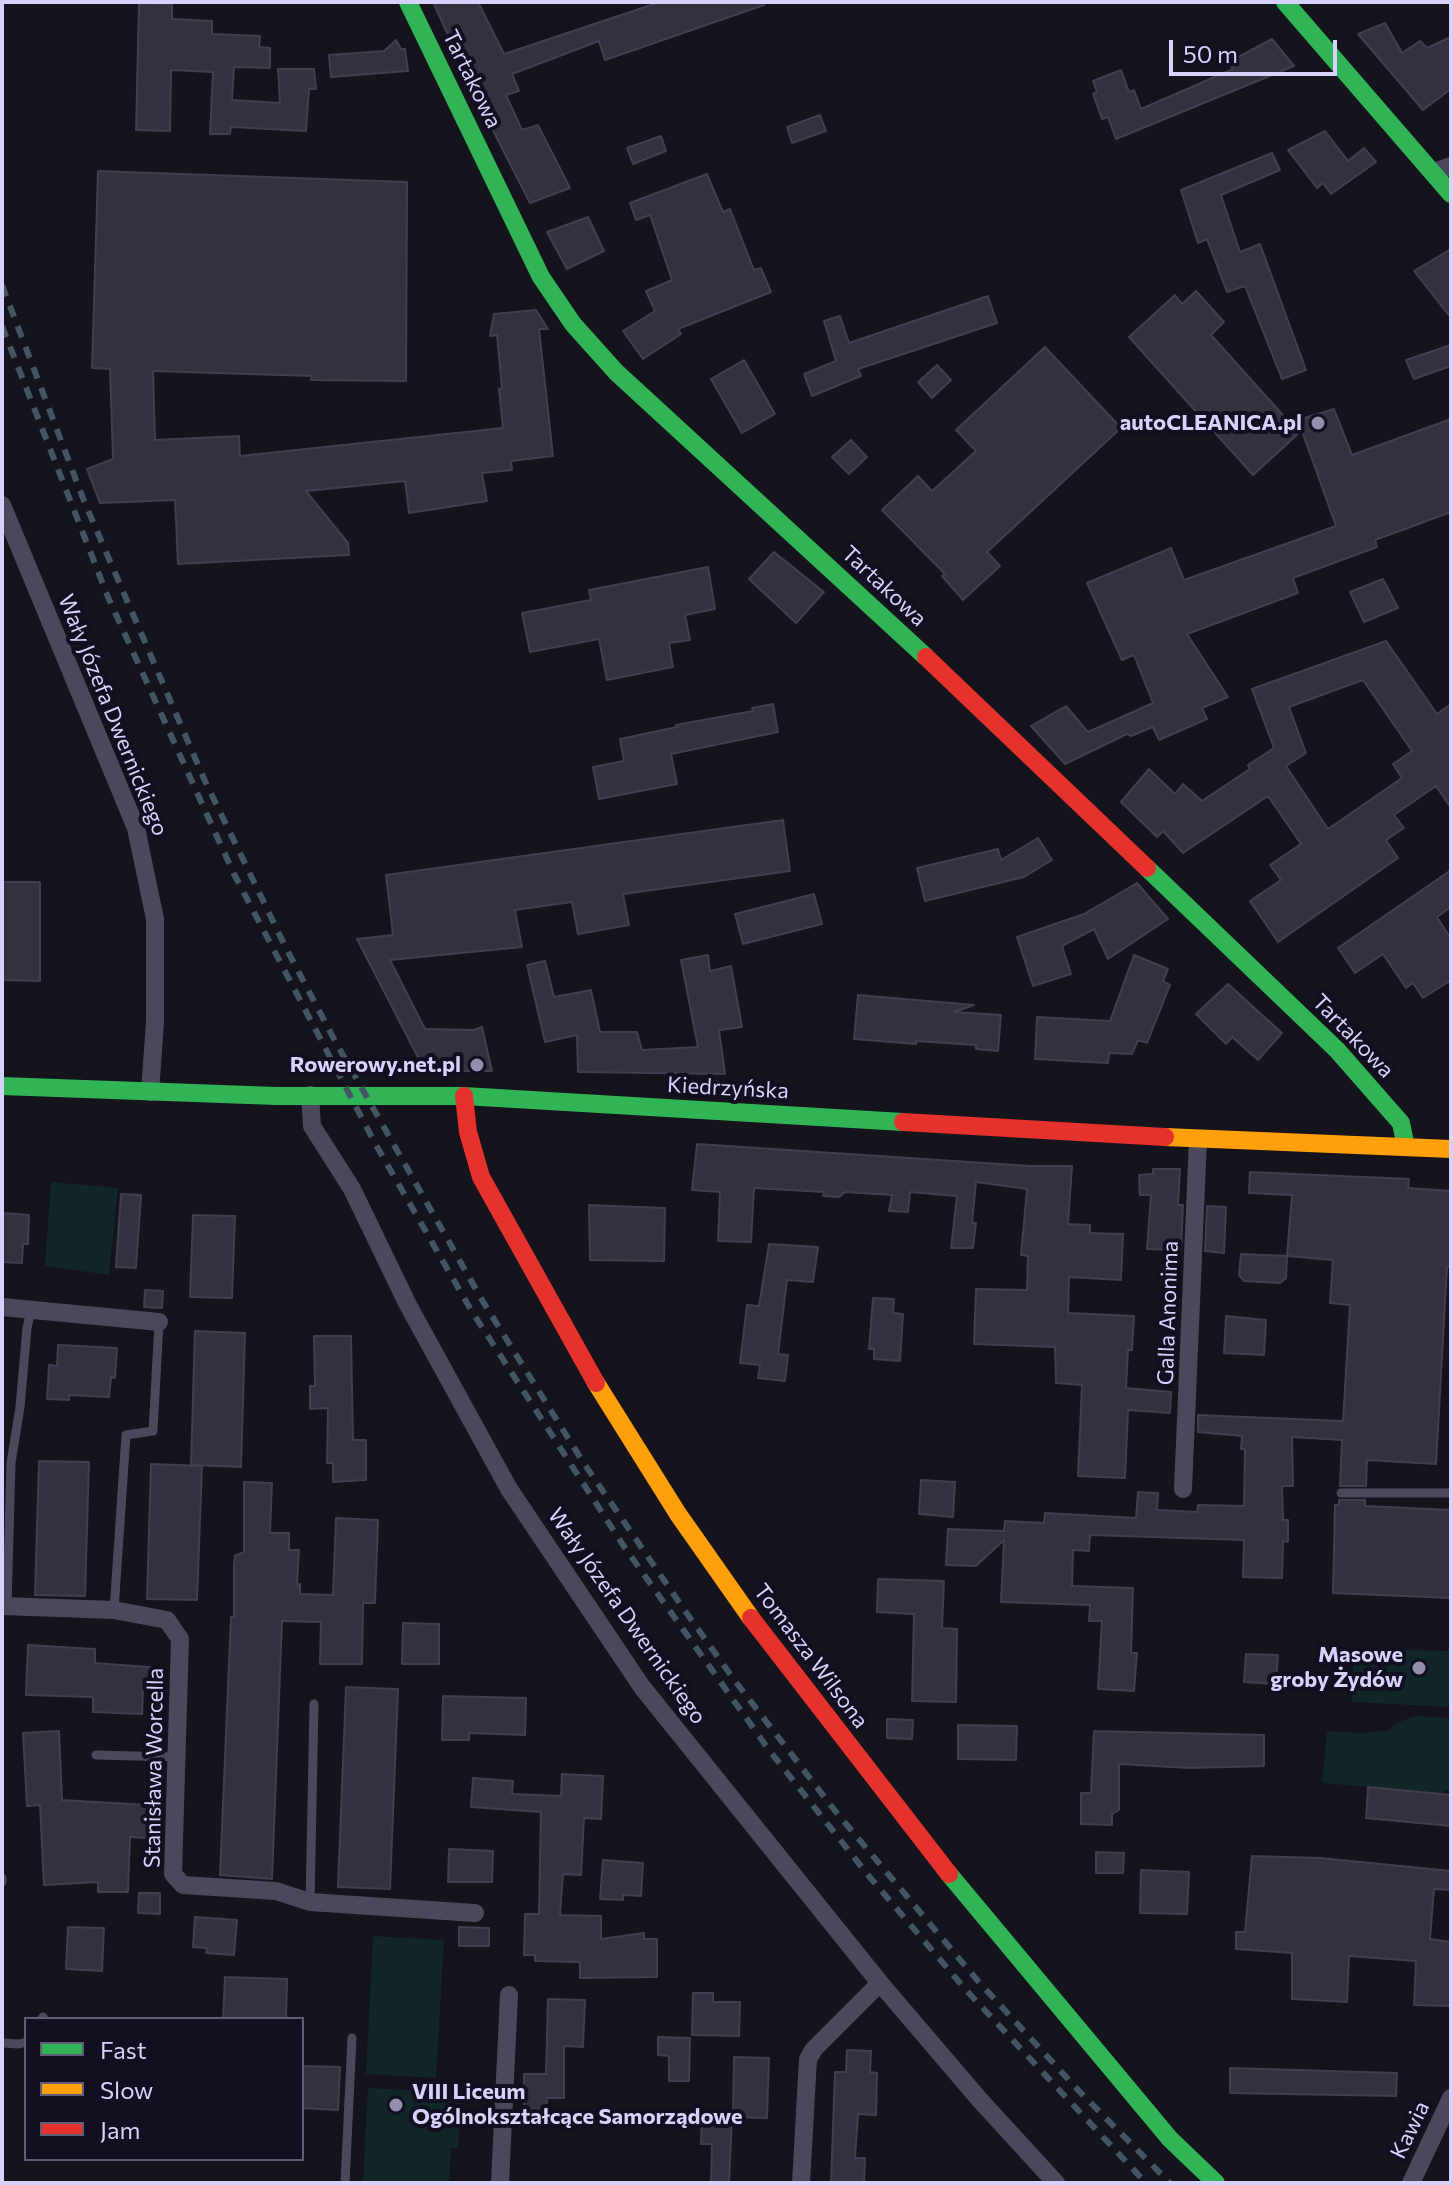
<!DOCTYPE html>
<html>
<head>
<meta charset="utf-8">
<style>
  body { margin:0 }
  #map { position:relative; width:1453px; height:2185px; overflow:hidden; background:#15131c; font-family:Commissioner,sans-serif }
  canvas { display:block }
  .frame { position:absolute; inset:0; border:4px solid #d7d2fb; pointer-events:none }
  .legend { position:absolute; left:24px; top:2017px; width:280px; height:144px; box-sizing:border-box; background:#120f20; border:2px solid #615d78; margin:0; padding:10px 14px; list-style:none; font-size:24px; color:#d7d2fb }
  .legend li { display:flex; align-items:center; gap:16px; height:40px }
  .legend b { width:40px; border:2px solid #615d78 }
  .scale { position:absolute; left:1169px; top:40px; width:168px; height:36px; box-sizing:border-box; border:4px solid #d7d2fb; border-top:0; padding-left:10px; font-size:24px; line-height:28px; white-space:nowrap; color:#d7d2fb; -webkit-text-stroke:6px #120f20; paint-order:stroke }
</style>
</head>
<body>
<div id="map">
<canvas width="1453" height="2185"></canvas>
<div class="frame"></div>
<ul class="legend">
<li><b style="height:10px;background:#30b455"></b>Fast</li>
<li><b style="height:10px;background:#ff9f0a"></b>Slow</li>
<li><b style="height:10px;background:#e5322d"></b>Jam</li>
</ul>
<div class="scale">50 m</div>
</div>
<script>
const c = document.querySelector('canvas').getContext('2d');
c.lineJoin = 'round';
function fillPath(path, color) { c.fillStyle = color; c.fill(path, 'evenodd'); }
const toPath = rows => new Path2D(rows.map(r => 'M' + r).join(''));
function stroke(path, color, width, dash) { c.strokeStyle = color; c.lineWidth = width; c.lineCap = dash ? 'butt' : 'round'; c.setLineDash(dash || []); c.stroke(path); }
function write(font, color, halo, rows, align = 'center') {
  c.font = font + ' Commissioner,sans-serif'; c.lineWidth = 8; c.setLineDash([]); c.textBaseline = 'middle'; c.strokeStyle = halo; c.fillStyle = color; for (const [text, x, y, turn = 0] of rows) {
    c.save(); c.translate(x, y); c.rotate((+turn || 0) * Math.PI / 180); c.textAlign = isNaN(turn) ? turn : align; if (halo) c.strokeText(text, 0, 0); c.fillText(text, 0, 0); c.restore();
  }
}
fillPath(toPath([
  [51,1182,118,1188,109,1275,45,1266],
  [1354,1649,1451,1651,1451,1707,1352,1702],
  [1415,1716,1451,1718,1451,1791,1445,1790,1444,1794,1322,1783,1327,1731,1363,1733,1389,1730,1396,1723],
  [373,1936,444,1940,436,2078,366,2074],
  [368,2088,461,2093,458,2148,451,2148,449,2183,363,2183]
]), '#132627');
const building = toPath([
  [433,2,478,2,504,54,660,2,764,2,764,5,605,60,599,41,512,74,519,91,506,95,522,130,538,125,570,188,530,203,479,103,433,2],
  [139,3,172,4,172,19,212,21,212,34,260,36,259,47,270,48,270,68,234,67,232,100,280,103,278,69,314,69,316,89,309,89,306,131,231,127,230,134,210,134,213,72,171,70,170,131,136,130,139,3],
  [1385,23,1402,53,1420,41,1427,48,1451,37,1451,89,1423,110,1358,34,1385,23],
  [1272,39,1294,66,1116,139,1108,117,1102,119,1093,94,1097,92,1093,81,1121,70,1129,92,1134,90,1141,109,1233,69,1229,62,1272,39],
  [396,40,401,49,405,49,408,71,331,77,329,55,384,51,396,40],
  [820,115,826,131,792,143,787,127,820,115],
  [1325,131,1348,161,1364,148,1376,162,1331,194,1323,183,1317,188,1288,150,1325,131],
  [661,136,666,151,633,164,627,148,661,136],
  [1272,153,1280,170,1221,195,1240,252,1260,244,1306,370,1282,379,1245,286,1227,292,1207,239,1198,243,1181,190,1272,153],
  [98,171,407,182,406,381,311,380,312,376,153,371,155,440,239,436,240,456,503,428,499,389,502,388,497,335,490,336,494,314,536,310,548,329,539,329,553,456,511,461,512,470,482,473,487,501,409,513,405,481,306,491,348,543,349,555,178,564,175,500,100,503,87,469,113,459,110,369,92,368,98,171],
  [707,174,723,212,730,209,754,270,761,268,771,292,678,329,681,334,643,359,623,331,655,311,646,291,672,280,650,215,636,220,630,203,707,174],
  [588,217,604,251,567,269,547,232,588,217],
  [1451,249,1451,318,1414,271,1451,249],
  [1196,291,1224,322,1211,335,1299,433,1253,475,1129,337,1175,295,1182,304,1196,291],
  [988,296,997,323,858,369,861,376,812,396,804,374,836,361,824,321,840,316,849,343,988,296],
  [1451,345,1451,366,1414,379,1406,360,1451,345],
  [1045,347,1121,428,987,552,1000,566,963,600,942,576,945,574,882,510,918,476,932,491,976,451,956,430,1045,347],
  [744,360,775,414,742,433,711,379,744,360],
  [937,365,951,380,932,398,918,382,937,365],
  [1334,409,1352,455,1451,419,1451,512,1375,540,1377,547,1293,578,1298,593,1187,634,1228,697,1202,708,1207,719,1159,740,1153,727,1131,736,1127,734,1065,764,1031,726,1066,706,1088,732,1153,703,1134,655,1122,660,1087,583,1171,548,1184,580,1336,526,1298,420,1334,409],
  [851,440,867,457,849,474,832,457,851,440],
  [774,552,824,592,796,623,749,579,774,552],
  [708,567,715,609,685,615,690,640,669,643,673,667,607,680,599,639,530,652,522,613,591,600,589,590,708,567],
  [1383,579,1398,608,1364,622,1350,592,1383,579],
  [1386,641,1437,714,1451,704,1451,808,1436,786,1394,815,1404,828,1386,840,1398,858,1278,942,1250,901,1281,880,1270,865,1301,844,1268,796,1183,853,1163,831,1157,837,1121,802,1149,769,1175,794,1183,784,1202,801,1250,769,1248,765,1274,748,1252,689,1386,641],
  [1363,680,1412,751,1393,764,1402,778,1328,829,1286,766,1306,753,1289,707,1363,680],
  [773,704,778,732,671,754,677,784,599,799,593,767,624,761,620,739,677,727,676,725,753,711,752,708,773,704],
  [783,820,790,871,623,894,629,925,578,934,572,902,515,910,522,947,390,960,425,1029,474,1030,482,1027,492,1071,425,1071,357,939,393,935,386,875,783,820],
  [1038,838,1052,860,1024,877,925,901,917,868,998,849,1001,860,1038,838],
  [1451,870,1451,907,1437,917,1451,939,1451,980,1423,998,1413,983,1406,988,1383,954,1355,973,1338,948,1451,870],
  [2,882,40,882,40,981,2,980,2,882],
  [1137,883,1168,919,1108,959,1094,929,1062,946,1071,974,1033,986,1017,937,1084,914,1137,883],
  [814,894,822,924,743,944,735,914,814,894],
  [708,955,710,971,731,966,742,1027,719,1030,725,1074,578,1072,577,1035,545,1042,527,965,545,961,554,997,591,990,600,1032,637,1032,642,1050,698,1047,681,960,708,955],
  [1134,955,1168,969,1163,981,1170,985,1147,1043,1138,1040,1132,1054,1109,1053,1108,1063,1035,1059,1037,1017,1110,1021,1134,955],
  [1228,984,1282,1033,1258,1060,1232,1037,1226,1044,1196,1014,1228,984],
  [858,995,974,1005,954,1012,1001,1015,998,1051,976,1049,976,1045,916,1041,916,1044,854,1039,858,995],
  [697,1144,1030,1166,1072,1166,1068,1224,1090,1225,1090,1233,1123,1234,1121,1280,1069,1277,1068,1313,1134,1316,1132,1350,1128,1350,1126,1388,1171,1392,1170,1413,1128,1410,1125,1478,1078,1476,1082,1385,1056,1383,1055,1347,974,1344,976,1289,1027,1290,1028,1256,1021,1255,1027,1189,976,1182,972,1223,976,1223,973,1248,951,1248,957,1196,910,1192,908,1212,889,1211,892,1195,845,1192,839,1197,823,1196,824,1192,754,1188,751,1242,718,1241,720,1192,692,1190,697,1144],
  [1153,1169,1180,1169,1178,1205,1183,1205,1181,1250,1147,1249,1151,1195,1140,1195,1139,1175,1153,1174,1153,1169],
  [1250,1172,1409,1179,1408,1188,1451,1191,1451,1267,1447,1267,1436,1464,1367,1460,1366,1486,1340,1486,1342,1440,1292,1437,1293,1486,1282,1486,1283,1520,1288,1520,1288,1542,1283,1541,1282,1578,1243,1577,1244,1540,1090,1535,1089,1551,1073,1550,1072,1586,1133,1588,1131,1653,1137,1653,1134,1691,1098,1689,1102,1621,1089,1621,1090,1605,1001,1602,1004,1540,976,1566,946,1565,948,1529,1004,1531,1005,1521,1044,1523,1045,1513,1136,1518,1138,1492,1158,1493,1157,1510,1197,1512,1198,1505,1244,1506,1245,1449,1241,1449,1242,1436,1198,1432,1198,1415,1343,1421,1350,1305,1330,1303,1333,1260,1287,1256,1292,1195,1249,1193,1250,1172],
  [121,1194,141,1195,136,1268,116,1267,121,1194],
  [589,1205,665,1208,664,1261,590,1260,589,1205],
  [1207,1206,1226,1207,1224,1253,1205,1251,1207,1206],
  [2,1213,29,1215,28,1244,23,1244,22,1263,2,1262,2,1213],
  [193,1215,235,1216,232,1298,190,1297,193,1215],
  [769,1244,818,1247,813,1282,787,1280,778,1354,788,1355,785,1381,758,1378,760,1365,740,1363,747,1305,759,1306,769,1244],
  [1241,1254,1287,1256,1286,1278,1280,1283,1244,1281,1239,1275,1241,1254],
  [145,1290,163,1291,162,1308,144,1307,145,1290],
  [873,1298,894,1299,893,1313,903,1314,900,1361,874,1359,874,1349,869,1349,873,1298],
  [1226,1316,1266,1320,1264,1355,1224,1353,1226,1316],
  [195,1331,245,1333,241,1467,191,1465,195,1331],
  [314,1336,351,1336,353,1440,366,1440,366,1480,333,1482,333,1463,327,1463,328,1408,310,1409,310,1386,315,1386,314,1336],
  [58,1345,117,1348,115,1378,111,1377,109,1397,69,1395,69,1400,47,1399,49,1365,57,1366,58,1345],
  [39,1461,89,1462,85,1596,35,1595,39,1461],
  [151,1464,202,1466,197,1600,147,1599,151,1464],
  [921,1480,955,1482,953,1517,919,1514,921,1480],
  [244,1482,272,1483,270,1533,289,1533,289,1550,299,1550,297,1584,300,1584,300,1594,333,1595,336,1518,378,1520,375,1603,363,1603,362,1664,320,1664,321,1622,282,1621,272,1879,220,1875,231,1617,234,1617,234,1565,235,1556,244,1552,244,1482],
  [1339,1500,1365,1500,1365,1506,1451,1510,1451,1598,1333,1593,1335,1505,1339,1505,1339,1500],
  [878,1579,944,1581,942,1628,957,1629,956,1702,912,1701,914,1614,877,1612,878,1579],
  [403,1623,439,1624,439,1664,402,1664,403,1623],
  [28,1645,95,1649,95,1663,161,1668,161,1690,143,1690,142,1714,93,1712,93,1697,26,1695,28,1645],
  [1246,1654,1278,1655,1276,1684,1244,1682,1246,1654],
  [346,1687,398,1689,390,1889,338,1887,346,1687],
  [443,1696,526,1698,525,1735,469,1733,469,1740,442,1740,443,1696],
  [887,1719,913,1720,912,1739,887,1738,887,1719],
  [958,1725,1017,1726,1016,1760,958,1759,958,1725],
  [59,1731,62,1800,147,1805,146,1838,130,1837,128,1892,98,1892,98,1882,44,1885,40,1805,27,1806,23,1733,59,1731],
  [1094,1731,1264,1735,1264,1766,1190,1768,1119,1764,1119,1810,1112,1814,1112,1825,1081,1824,1081,1793,1091,1793,1094,1731],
  [562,1774,603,1776,601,1819,584,1818,581,1875,563,1874,560,1915,601,1916,601,1939,644,1933,644,1939,657,1939,657,1977,580,1978,580,1962,535,1961,535,1955,524,1955,525,1914,539,1914,541,1812,471,1807,473,1778,513,1781,512,1794,561,1796,562,1774],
  [1368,1787,1451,1795,1451,1826,1366,1818,1368,1787],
  [449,1849,493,1851,492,1882,448,1882,449,1849],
  [1096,1852,1124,1853,1123,1873,1096,1873,1096,1852],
  [1252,1856,1320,1858,1451,1871,1451,1890,1434,1889,1430,1939,1451,1942,1451,2006,1414,2005,1416,1961,1349,1956,1347,2002,1292,1999,1292,1953,1236,1949,1236,1932,1245,1932,1252,1856],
  [603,1860,643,1863,641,1896,623,1895,623,1900,600,1899,603,1860],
  [1141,1870,1189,1872,1187,1914,1140,1913,1141,1870],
  [139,1893,160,1893,160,1914,138,1913,139,1893],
  [195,1917,237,1920,234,1955,206,1953,207,1948,193,1947,195,1917],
  [68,1927,104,1928,102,1971,66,1969,68,1927],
  [459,1927,489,1928,489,1946,459,1946,459,1927],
  [225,1977,287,1979,286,2019,223,2019,225,1977],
  [693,1993,713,1993,713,2002,740,2002,739,2036,692,2035,693,1993],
  [548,1999,585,2000,583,2047,564,2046,564,2098,547,2098,546,2109,524,2109,524,2074,546,2074,548,1999],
  [658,2037,690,2038,689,2081,669,2081,669,2056,658,2055,658,2037],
  [847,2050,871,2051,870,2072,877,2073,876,2115,858,2114,855,2158,865,2158,864,2183,831,2183,835,2072,846,2072,847,2050],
  [734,2057,769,2058,767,2118,733,2117,734,2057],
  [302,2066,340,2067,338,2110,302,2108,302,2066],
  [1230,2068,1397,2073,1396,2096,1230,2093,1230,2068],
  [702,2115,732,2116,729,2183,711,2183,712,2144,701,2144,702,2115]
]);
fillPath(building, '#33313e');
stroke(building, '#413e4f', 2);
stroke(toPath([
  [1341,1493,1451,1493],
  [7,1606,11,1463,20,1407,27,1328,31,1310],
  [114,1610,126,1435,153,1431,159,1322],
  [96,1755,176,1757],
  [2,1878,2,1882],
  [310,1902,314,1704],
  [42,2019,43,2017],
  [2,2043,19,2044,26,2042],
  [345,2183,352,2038]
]), '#4a495c', 9);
stroke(toPath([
  [1434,172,1451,166],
  [2,505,136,828,155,919,155,1022,150,1092],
  [310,1095,312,1126,352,1189,408,1305,509,1489,642,1687,880,1983,979,2099,1056,2183],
  [2,1307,159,1322],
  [1183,1489,1198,1139],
  [2,1606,114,1610,167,1620,180,1639,173,1874,183,1885,276,1891,310,1902,475,1913],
  [500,2183,509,1995],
  [801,2183,808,2059,814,2049,880,1983],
  [1411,2183,1451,2098]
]), '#4a495c', 18);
stroke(toPath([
  [408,2,541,277,573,324,616,372,926,657],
  [1285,2,1451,194],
  [1147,868,1337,1050,1401,1123,1406,1147],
  [2,1086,276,1096,464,1096,903,1122],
  [949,1874,1170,2139,1216,2183]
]), '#30b455', 18);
stroke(toPath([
  [1165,1137,1451,1149],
  [596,1383,678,1514,751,1618]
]), '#ff9f0a', 18);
stroke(toPath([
  [926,657,1147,868],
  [464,1096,468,1132,481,1177,596,1383],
  [903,1122,1165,1137],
  [751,1618,949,1874]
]), '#e5322d', 18);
stroke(toPath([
  [2,285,84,501,205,781,286,948,335,1041,482,1300,583,1462,683,1608,735,1681,836,1812,978,1981,1079,2091,1170,2183],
  [2,326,108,597,234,874,376,1145,471,1310,625,1548,769,1750,868,1875,966,1990,1146,2183]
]), '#435563', 6, [12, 10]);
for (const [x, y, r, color] of [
  [1318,423,8,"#938fad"],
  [477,1065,8,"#938fad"],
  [1419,1668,8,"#938fad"],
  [396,2105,8,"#938fad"]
]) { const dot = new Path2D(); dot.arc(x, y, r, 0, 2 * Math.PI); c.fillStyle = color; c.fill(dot); stroke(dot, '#120f20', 3); }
write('22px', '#d7d2fb', '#120f20', [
  ["Tartakowa",472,79,64],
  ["Tartakowa",884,586,43],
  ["Wały Józefa Dwernickiego",113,715,68],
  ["Tartakowa",1353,1036,46],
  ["Kiedrzyńska",728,1088,3],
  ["Galla Anonima",1168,1313,-88],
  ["Wały Józefa Dwernickiego",627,1616,55],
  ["Tomasza Wilsona",811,1656,53],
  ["Stanisława Worcella",154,1768,-89],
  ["Kawia",1410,2130,-64]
]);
write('bold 22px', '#d7d2fb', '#120f20', [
  ["autoCLEANICA.pl",1302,423],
  ["Rowerowy.net.pl",461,1065],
  ["Masowe",1403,1655],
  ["groby Żydów",1403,1680],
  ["VIII Liceum",412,2092,"left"],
  ["Ogólnokształcące Samorządowe",412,2117,"left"]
], 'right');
</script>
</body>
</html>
